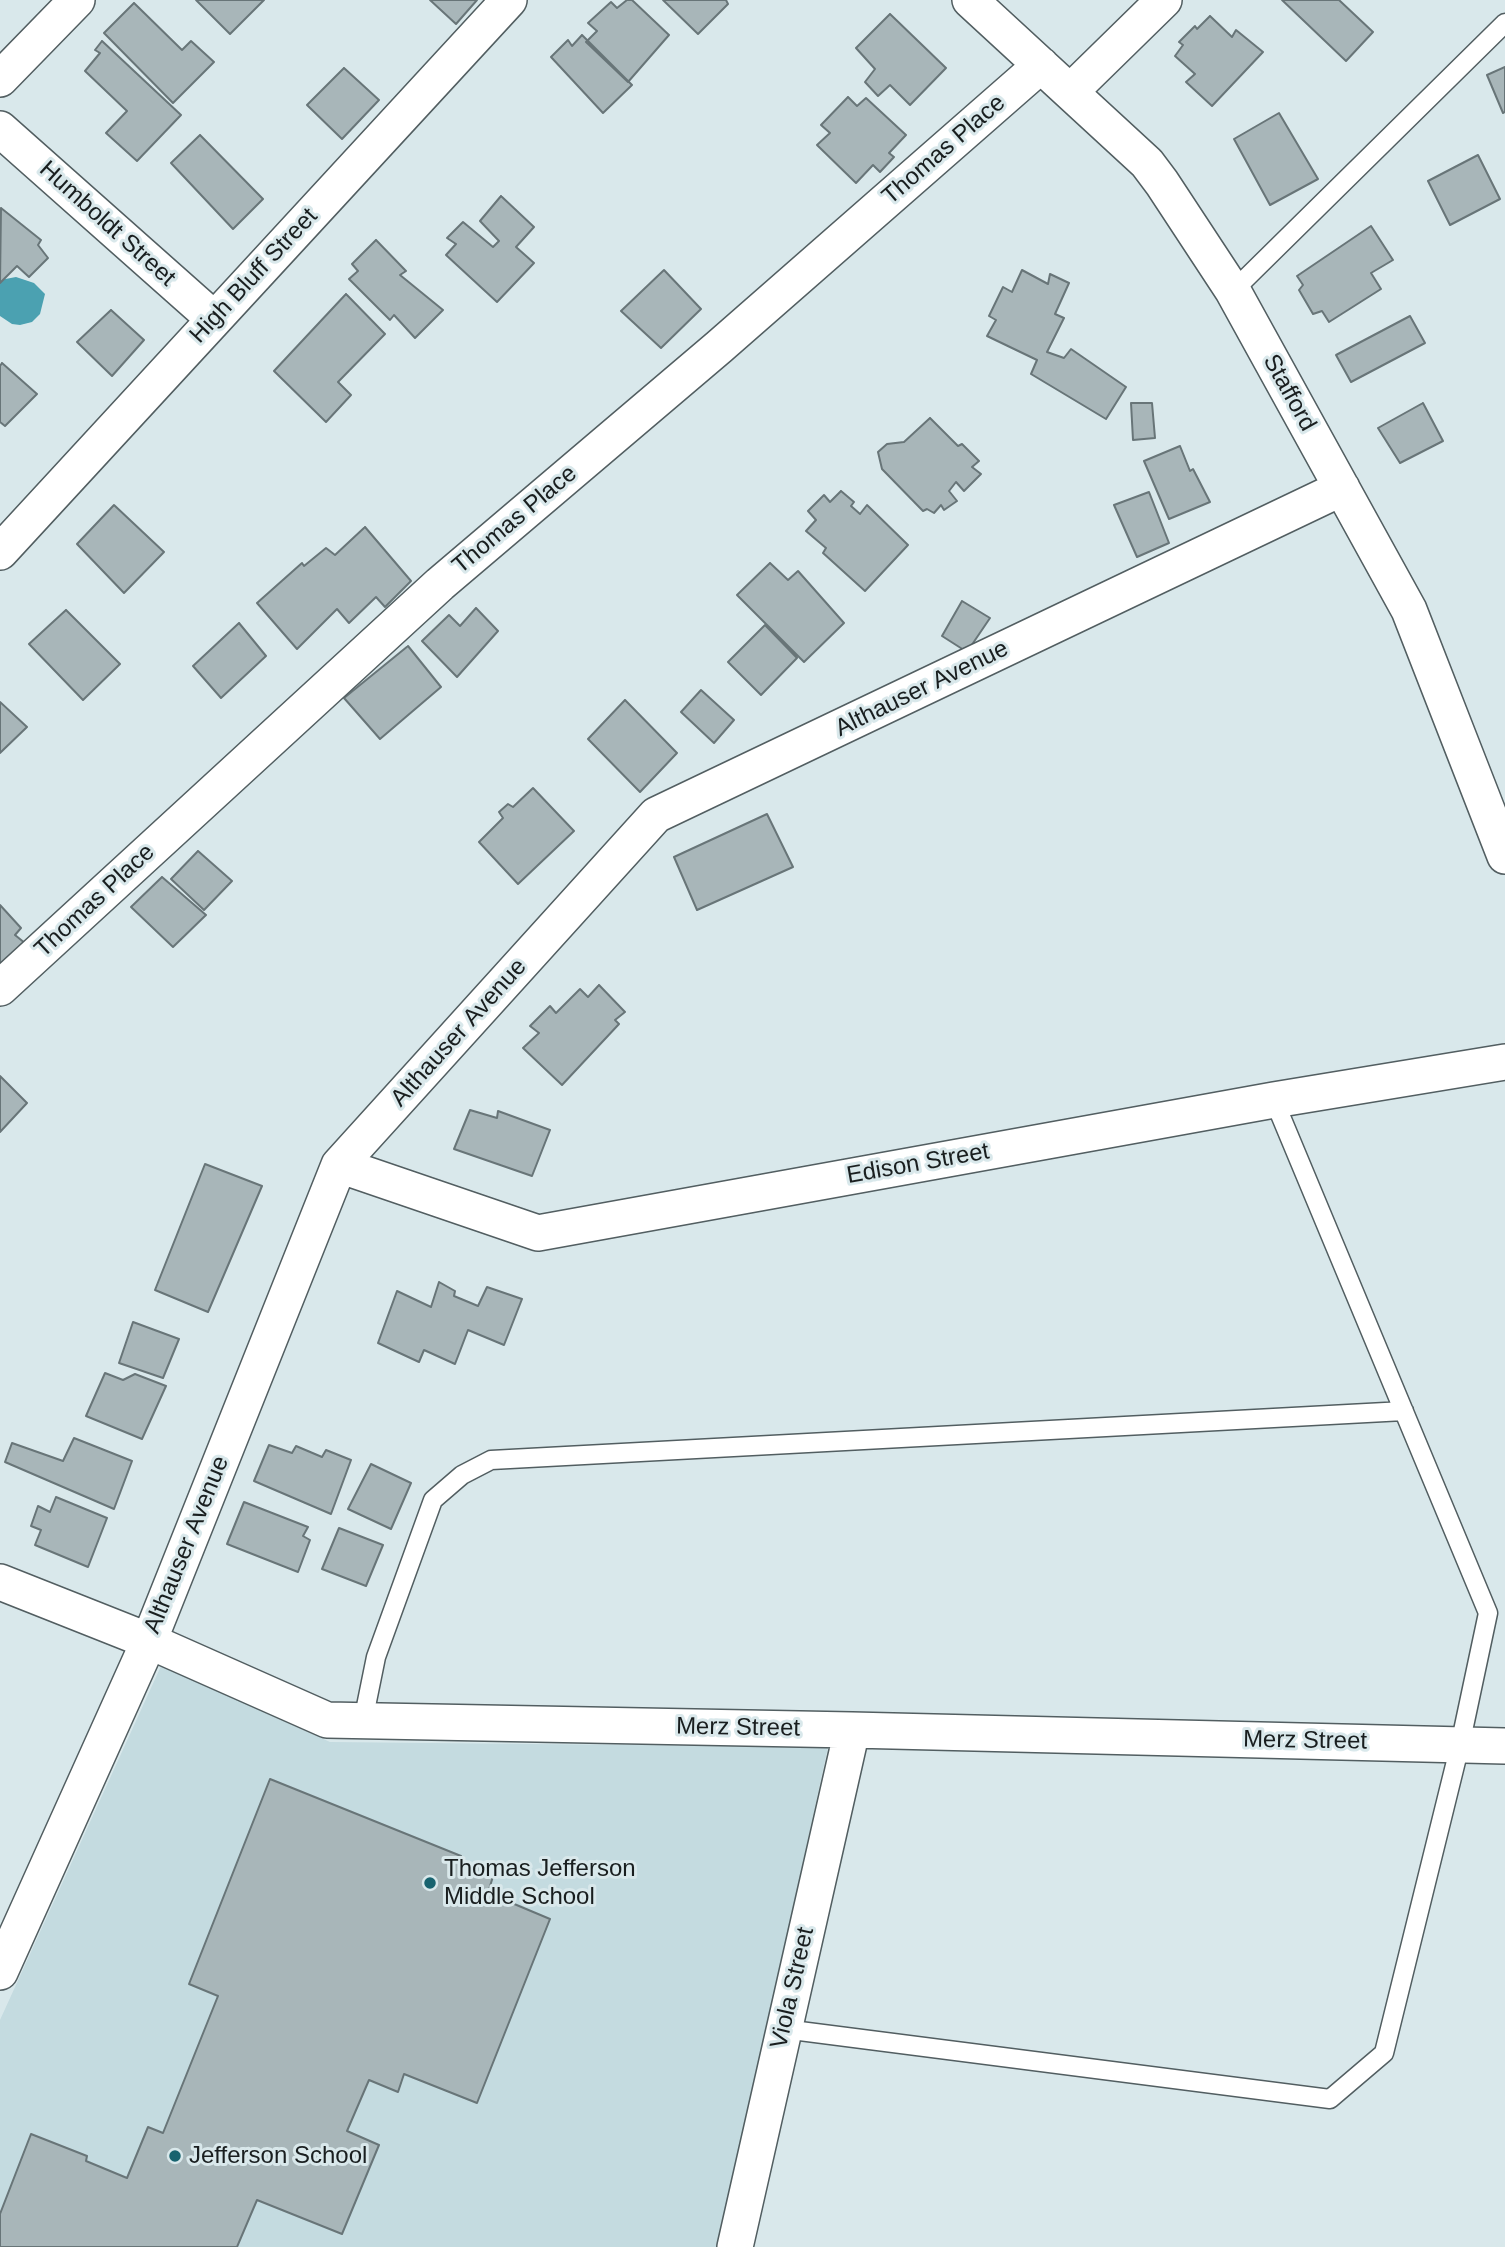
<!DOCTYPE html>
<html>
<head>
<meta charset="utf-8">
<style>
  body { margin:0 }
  canvas { display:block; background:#d9e8eb }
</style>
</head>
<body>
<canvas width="1505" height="2247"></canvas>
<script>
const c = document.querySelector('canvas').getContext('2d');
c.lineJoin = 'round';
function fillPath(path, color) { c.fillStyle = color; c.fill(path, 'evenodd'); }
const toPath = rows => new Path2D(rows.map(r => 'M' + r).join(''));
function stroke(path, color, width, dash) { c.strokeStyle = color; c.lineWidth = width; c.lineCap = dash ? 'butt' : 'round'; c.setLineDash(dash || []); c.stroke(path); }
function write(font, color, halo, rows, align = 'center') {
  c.font = font + ' Helvetica,sans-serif'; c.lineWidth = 6; c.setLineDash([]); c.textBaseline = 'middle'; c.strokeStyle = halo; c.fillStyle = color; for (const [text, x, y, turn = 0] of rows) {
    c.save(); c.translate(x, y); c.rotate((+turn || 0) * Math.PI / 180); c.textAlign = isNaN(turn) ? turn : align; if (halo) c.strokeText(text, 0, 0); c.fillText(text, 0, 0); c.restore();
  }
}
fillPath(toPath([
  [161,1666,330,1742,828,1747,719,2247,0,2247,0,2020]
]), '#c4dbe0');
fillPath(toPath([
  [16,277,34,283,45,294,40,314,32,322,20,325,12,324,0,316,0,280]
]), '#4ba1b1');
const building = toPath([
  [196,0,264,0,230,34,196,0],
  [430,0,477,0,456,24,430,0],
  [627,0,632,0,669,35,628,82,586,42,597,31,588,23,611,2,617,8,627,0],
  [663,0,726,0,728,4,698,34,663,0],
  [1282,0,1339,0,1373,32,1346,61,1282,0],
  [134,3,182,50,191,41,214,62,173,103,104,33,134,3],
  [890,14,946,68,910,105,890,85,878,96,865,82,875,69,856,48,890,14],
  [1210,16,1232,37,1236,30,1263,52,1212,106,1186,82,1195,74,1175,56,1183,45,1179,42,1195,26,1197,29,1210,16],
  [582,35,632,85,603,113,551,57,568,40,572,46,582,35],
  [102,41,181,115,137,161,106,133,127,111,85,71,100,53,95,50,102,41],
  [1505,67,1505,112,1503,113,1487,75,1505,67],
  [344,68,379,100,342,139,307,105,344,68],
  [848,97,857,106,866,98,906,135,889,153,894,157,880,172,873,165,856,183,817,145,830,133,821,125,848,97],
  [1279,113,1318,179,1270,205,1234,139,1279,113],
  [200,135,263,199,233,229,171,163,200,135],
  [1478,155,1500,199,1450,225,1428,181,1478,155],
  [501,196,534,227,516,247,534,263,497,302,446,255,456,244,447,238,463,222,493,247,499,241,480,221,501,196],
  [1,208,41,240,38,245,48,258,29,277,17,266,0,283,1,208],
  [1371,226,1393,260,1371,273,1381,289,1329,322,1322,311,1313,314,1299,290,1303,285,1297,276,1371,226],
  [376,240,406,271,400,275,443,310,415,338,394,315,390,320,349,279,358,271,352,264,376,240],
  [664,270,701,309,661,348,621,311,664,270],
  [1022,270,1048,284,1050,274,1069,283,1055,314,1064,318,1047,352,1064,358,1071,349,1126,387,1106,419,1031,374,1037,360,987,336,996,320,989,316,1003,287,1012,292,1022,270],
  [346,294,385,334,338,382,351,395,326,422,274,371,346,294],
  [111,310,144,340,112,376,77,342,111,310],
  [1410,316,1425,343,1351,382,1336,355,1410,316],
  [2,363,37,394,5,426,0,422,0,366,2,363],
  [1131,403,1152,403,1155,438,1133,440,1131,403],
  [1423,403,1443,441,1400,463,1378,428,1423,403],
  [930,418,958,446,962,444,979,461,972,467,981,474,964,491,956,482,949,491,957,501,944,510,941,505,934,513,927,509,923,511,882,469,878,452,887,444,904,442,930,418],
  [1180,446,1190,471,1193,469,1210,502,1169,519,1144,461,1180,446],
  [841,491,854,502,851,506,860,514,867,505,908,545,865,591,823,553,826,548,806,531,816,520,808,511,824,495,830,502,841,491],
  [1149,492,1169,543,1137,557,1114,505,1149,492],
  [114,505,164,552,124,593,77,544,114,505],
  [365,527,411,581,385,607,376,597,349,623,337,609,297,649,257,603,302,563,304,566,326,548,335,555,365,527],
  [770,563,788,580,798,571,844,623,804,662,737,595,770,563],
  [962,601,990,618,967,652,942,636,962,601],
  [476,608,498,631,457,677,422,641,449,615,460,626,476,608],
  [66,610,120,664,83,700,29,644,66,610],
  [239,623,266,656,221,698,193,666,239,623],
  [765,625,797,658,761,695,728,662,765,625],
  [408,646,441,687,380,739,344,698,408,646],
  [701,690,734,720,714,743,681,712,701,690],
  [625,700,677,753,640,792,588,739,625,700],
  [0,702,27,727,0,753,0,702],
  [533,788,574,831,518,884,479,842,503,818,499,812,508,804,513,807,533,788],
  [767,814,793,867,697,910,674,857,767,814],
  [198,851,232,881,204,910,171,879,198,851],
  [162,877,206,915,173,947,131,907,162,877],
  [0,905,21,928,15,935,31,948,7,970,0,963,0,905],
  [599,985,625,1012,615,1020,619,1024,562,1085,523,1048,539,1033,530,1026,550,1006,556,1013,580,989,588,997,599,985],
  [0,1076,27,1103,0,1132,0,1076],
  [470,1110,497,1118,498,1111,550,1130,532,1176,454,1149,470,1110],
  [205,1164,262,1186,208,1312,155,1290,205,1164],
  [439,1282,455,1291,454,1296,478,1306,487,1287,522,1299,504,1345,468,1330,455,1364,424,1350,419,1362,378,1343,397,1291,431,1307,439,1282],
  [133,1322,179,1339,163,1378,119,1363,133,1322],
  [105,1373,123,1380,135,1374,166,1386,142,1439,86,1416,105,1373],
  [74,1438,132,1461,114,1509,5,1462,12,1443,63,1461,74,1438],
  [269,1445,292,1453,296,1446,322,1457,326,1450,351,1460,331,1514,254,1481,269,1445],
  [371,1464,411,1483,391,1529,348,1509,371,1464],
  [56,1497,107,1518,88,1567,35,1545,41,1530,31,1526,38,1506,50,1512,56,1497],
  [244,1502,308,1527,303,1536,310,1540,298,1572,227,1544,244,1502],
  [339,1528,383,1545,366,1586,322,1569,339,1528],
  [270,1779,461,1856,458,1858,494,1873,488,1893,550,1919,477,2103,404,2074,398,2092,369,2080,347,2131,379,2145,342,2234,257,2200,237,2247,0,2247,0,2214,31,2134,87,2156,86,2161,127,2178,148,2127,163,2133,218,1996,189,1984,270,1779]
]);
fillPath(building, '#a8b6b9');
stroke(building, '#687578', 2);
const lane = toPath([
  [1233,291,1505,23],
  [363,1721,376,1657,433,1500,462,1475,491,1460,1404,1411],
  [784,2029,1330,2099,1384,2053,1460,1745,1488,1613,1274,1100]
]);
const street = toPath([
  [970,0,1147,163,1162,183,1233,291,1409,610,1505,856],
  [0,79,77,0],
  [1070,92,1164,0],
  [0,129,214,319],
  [0,552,509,0],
  [0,988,440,584,719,347,1041,65],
  [339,1165,538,1233,1274,1100,1505,1062],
  [0,1582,149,1641,327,1720,852,1730,1505,1746],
  [0,1972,149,1641,339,1165,656,815,1342,488],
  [735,2247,852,1730]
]);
stroke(lane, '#525e61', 21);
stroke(street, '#525e61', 38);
stroke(lane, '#fff', 18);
stroke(street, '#fff', 35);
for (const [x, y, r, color] of [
  [430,1883,7,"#18636f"],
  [175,2156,7,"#18636f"]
]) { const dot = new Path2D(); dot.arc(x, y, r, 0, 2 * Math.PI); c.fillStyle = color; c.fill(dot); stroke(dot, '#d9e8eb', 2.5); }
write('24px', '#191e1f', '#d9e8eb', [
  ["Thomas Place",944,150,-41],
  ["Humboldt Street",107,224,42],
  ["High Bluff Street",254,276,-47],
  ["Stafford",1289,393,61],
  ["Thomas Place",515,520,-40],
  ["Althauser Avenue",922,689,-26],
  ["Thomas Place",95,901,-43],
  ["Althauser Avenue",459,1033,-48],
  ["Edison Street",918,1164,-10],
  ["Althauser Avenue",187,1545,-68],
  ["Merz Street",738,1728,1],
  ["Merz Street",1305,1741,1],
  ["Viola Street",793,1988,-77]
]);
write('24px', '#191e1f', '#d9e8eb', [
  ["Thomas Jefferson",444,1869],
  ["Middle School",444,1897],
  ["Jefferson School",189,2156]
], 'left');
</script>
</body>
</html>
